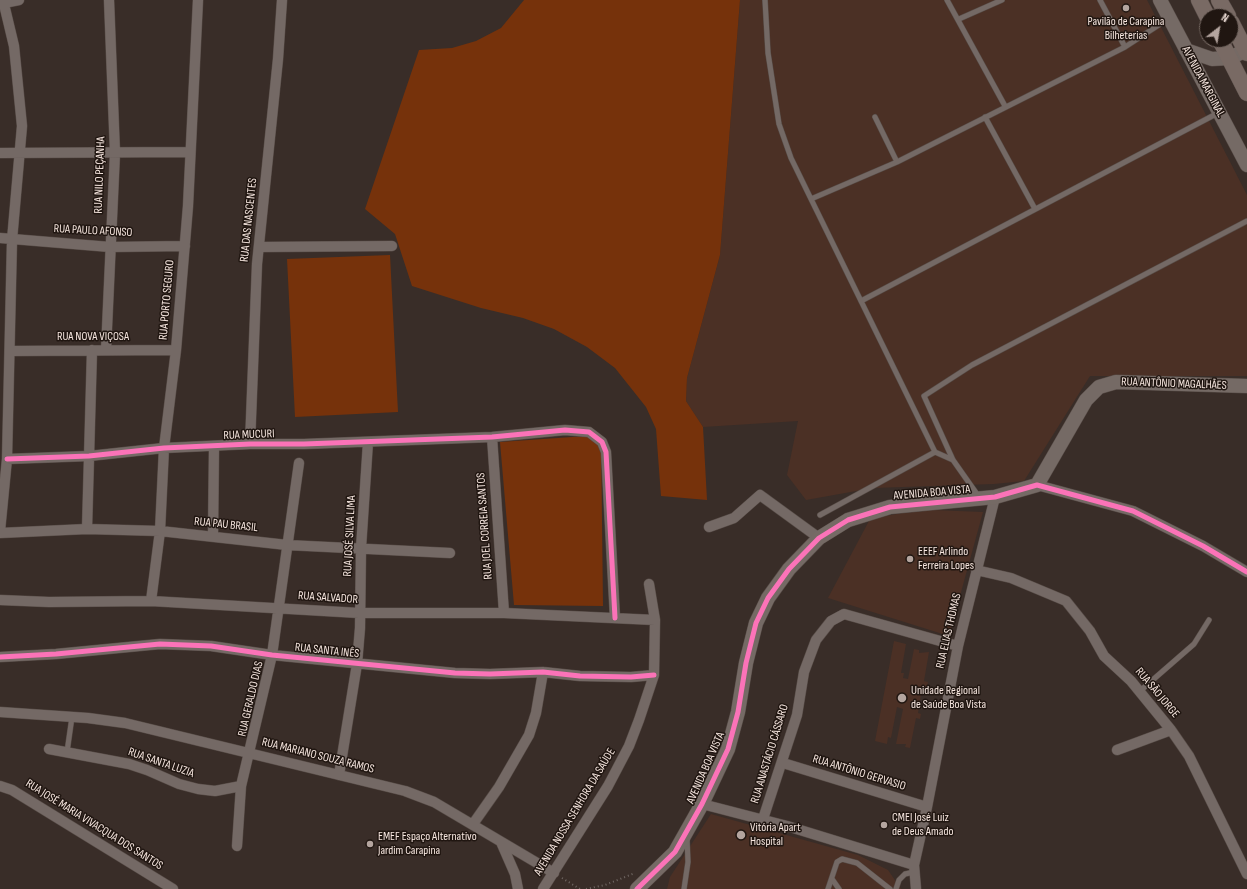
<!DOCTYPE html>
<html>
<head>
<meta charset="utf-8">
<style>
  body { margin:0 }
  #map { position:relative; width:1247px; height:889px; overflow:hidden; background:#392d28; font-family:"Sofia Sans Condensed",sans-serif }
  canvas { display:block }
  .north { position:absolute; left:1199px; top:8px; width:40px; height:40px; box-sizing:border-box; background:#201611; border:1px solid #766963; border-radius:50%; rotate:31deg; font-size:11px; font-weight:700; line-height:16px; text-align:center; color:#f6e6df }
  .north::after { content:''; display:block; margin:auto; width:14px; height:18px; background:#b4a59f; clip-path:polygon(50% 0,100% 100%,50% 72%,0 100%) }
</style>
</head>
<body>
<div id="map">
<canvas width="1247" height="889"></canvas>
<div class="north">N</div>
</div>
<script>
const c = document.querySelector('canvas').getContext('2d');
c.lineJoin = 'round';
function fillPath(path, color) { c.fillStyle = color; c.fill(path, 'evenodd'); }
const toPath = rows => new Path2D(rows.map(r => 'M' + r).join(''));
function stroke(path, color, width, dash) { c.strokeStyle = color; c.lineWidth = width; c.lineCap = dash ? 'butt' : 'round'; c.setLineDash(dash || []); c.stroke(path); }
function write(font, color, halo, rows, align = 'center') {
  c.font = font + ' "Sofia Sans Condensed",sans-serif'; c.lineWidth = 3; c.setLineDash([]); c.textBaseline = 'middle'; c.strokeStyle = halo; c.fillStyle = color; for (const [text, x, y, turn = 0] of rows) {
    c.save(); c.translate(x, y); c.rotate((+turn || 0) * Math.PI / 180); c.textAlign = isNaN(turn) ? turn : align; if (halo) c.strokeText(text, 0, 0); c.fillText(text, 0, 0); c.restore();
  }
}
fillPath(toPath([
  [740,0,1147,0,1247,195,1247,376,1090,376,1024,481,994,484,873,488,806,500,787,475,798,421,703,427,686,401,687,378,720,255],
  [933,510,983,512,949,636,828,598,870,519,902,513],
  [894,641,906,644,901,673,904,673,903,678,908,679,914,649,919,650,919,653,929,652,924,681,928,682,927,688,922,688,918,713,921,714,920,719,916,718,910,748,905,747,906,744,896,744,903,709,897,707,891,738,888,737,887,744,875,741],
  [711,814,858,855,888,870,901,889,667,889,670,877]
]), '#4b3025');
fillPath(toPath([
  [524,0,740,0,720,255,687,378,686,401,703,427,707,500,661,496,656,429,646,407,615,368,587,347,554,329,523,318,481,308,412,286,395,234,365,209,419,50,452,48,476,41,501,28],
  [390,255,398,412,295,417,287,259],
  [601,435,603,606,514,605,500,442]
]), '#76320b');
const lane = toPath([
  [765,0,768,53,779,124,791,158,811,199,897,162,1125,47,1168,19],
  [947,0,1005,106],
  [1100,0,1125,47],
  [959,19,1002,0],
  [875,117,897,162],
  [985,117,1035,209],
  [811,199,935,452,820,515],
  [861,301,1218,113],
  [935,452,953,460],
  [979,497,953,460,924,396,972,365,1247,221],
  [1140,691,1194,644,1209,620],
  [67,752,72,717],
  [832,879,839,889],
  [684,889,688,862,687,838],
  [828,889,837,862,842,859,857,863,890,889],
  [896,889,899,880,905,874,914,872]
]);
const street = toPath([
  [4,3,19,0],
  [0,153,190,152],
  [0,238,110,247,185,246],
  [259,247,392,246],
  [106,350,115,153,109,0],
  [10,351,176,350],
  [492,437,504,613],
  [250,444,257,264,278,59,282,0],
  [7,459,89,456,164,448,250,444,304,444,492,437,565,430,589,432,602,442,606,452,615,618],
  [1037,485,1133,511,1203,546,1247,572],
  [709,527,734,518,760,495,819,538],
  [87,529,92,350],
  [0,531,7,459,12,240,22,126,14,46,3,0],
  [0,533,87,529,160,531,287,545,450,553],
  [213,536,214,447],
  [976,570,1011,578,1066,601,1090,631,1104,656,1131,681,1171,730,1189,756,1247,874],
  [0,600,49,602,151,601,359,613,504,613,655,620],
  [151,601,160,531,164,448,176,350,188,206,198,0],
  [0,657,56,654,160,644,211,646,272,655,455,673,490,674,543,672,580,676,631,677,654,675],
  [0,712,88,718,125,723,405,791,434,802,554,873],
  [49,749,129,764,147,770,179,784,198,789,215,791,241,786],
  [1117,750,1171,730],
  [783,763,927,807],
  [339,775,357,664,360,628,361,548,368,442],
  [0,786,12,790,173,889],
  [702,804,787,826,914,865],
  [763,819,797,715,804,672,816,640,831,621,844,614,958,646],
  [473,824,499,787,529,735,536,713,543,672],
  [501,842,515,874,518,889],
  [237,846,241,786,272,655,299,463],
  [543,889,608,786,629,746,639,720,654,675,655,620,649,584],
  [916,889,914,865,927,807,958,646,995,497]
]);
const secondary = toPath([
  [1160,0,1247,165],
  [1186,50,1212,59,1229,58,1247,50],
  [637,889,675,852,702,804,728,749,738,712,746,663,756,623,768,598,789,569,819,538,848,520,890,507,995,497,1037,485,1086,400,1099,387,1116,382,1247,386]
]);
const primary = toPath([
  [1199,0,1207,16],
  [1219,0,1228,16],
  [1231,22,1247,53],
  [1220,40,1247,93]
]);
stroke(lane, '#574c47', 6);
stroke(street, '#574c47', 11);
stroke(secondary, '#574c47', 15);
stroke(primary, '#574c47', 17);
stroke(toPath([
  [562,878,580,889],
  [586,889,605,885,635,873]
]), '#716864', 2, [1, 3]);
stroke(lane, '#746965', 5);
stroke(street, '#746965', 10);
stroke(secondary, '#756a65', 14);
stroke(primary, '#796a64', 16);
stroke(toPath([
  [7,459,89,456,164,448,250,444,304,444,492,437,565,430,589,432,602,442,606,452,615,618],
  [0,657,56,654,160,644,211,646,272,655,455,673,490,674,543,672,580,676,631,677,654,675],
  [637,889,675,852,702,804,728,749,738,712,746,663,756,623,768,598,789,569,819,538,848,520,890,507,995,497,1037,485,1133,511,1203,546,1247,572]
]), '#fb73b8', 5);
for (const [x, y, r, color] of [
  [1126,8,4,"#b4a59f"],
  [910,559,4,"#b4a59f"],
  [902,698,5,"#b4a59f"],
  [884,825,4,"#b4a59f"],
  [741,835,5,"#b4a59f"],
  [370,844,4,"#b4a59f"]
]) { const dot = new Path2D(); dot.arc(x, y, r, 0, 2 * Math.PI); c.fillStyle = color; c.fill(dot); stroke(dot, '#201611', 1.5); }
write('12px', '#f6e6df', '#201611', [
  ["Pavilão de Carapina",1126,22,"center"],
  ["Bilheterias",1126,36,"center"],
  ["EEEF Arlindo",918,552],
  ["Ferreira Lopes",918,566],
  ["Unidade Regional",911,691],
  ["de Saúde Boa Vista",911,705],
  ["CMEI José Luiz",892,818],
  ["de Deus Amado",892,832],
  ["Vitória Apart",750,828],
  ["Hospital",750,842],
  ["EMEF Espaço Alternativo",378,837],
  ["Jardim Carapina",378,851]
], 'left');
write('12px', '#f6e6df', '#201611', [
  ["AVENIDA MARGINAL",1203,82,62],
  ["RUA NILO PEÇANHA",100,175,-88],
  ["RUA DAS NASCENTES",249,220,-84],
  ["RUA PAULO AFONSO",93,231,3],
  ["RUA PORTO SEGURO",167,300,-85],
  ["RUA NOVA VIÇOSA",93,337],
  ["RUA ANTÔNIO MAGALHÃES",1174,384,2],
  ["RUA MUCURI",249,435,-2],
  ["AVENIDA BOA VISTA",932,493,-5],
  ["RUA PAU BRASIL",226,525,6],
  ["RUA JOEL CORREIA SANTOS",485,526,-94],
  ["RUA JOSÉ SILVA LIMA",350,536,-87],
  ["RUA SALVADOR",328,598,4],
  ["RUA ELIAS THOMAS",949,631,-77],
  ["RUA SANTA INÊS",327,651,6],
  ["RUA SÃO JORGE",1157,693,50],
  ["RUA GERALDO DIAS",251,699,-77],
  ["RUA ANASTÁCIO CÁSSARO",770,754,-73],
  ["RUA MARIANO SOUZA RAMOS",318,756,14],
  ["RUA SANTA LUZIA",161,763,19],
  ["AVENIDA BOA VISTA",706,768,-66],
  ["RUA ANTÔNIO GERVASIO",859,773,17],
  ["AVENIDA NOSSA SENHORA DA SAÚDE",575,812,-59],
  ["RUA JOSÉ MARIA VIVACQUA DOS SANTOS",94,825,32]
]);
</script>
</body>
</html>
